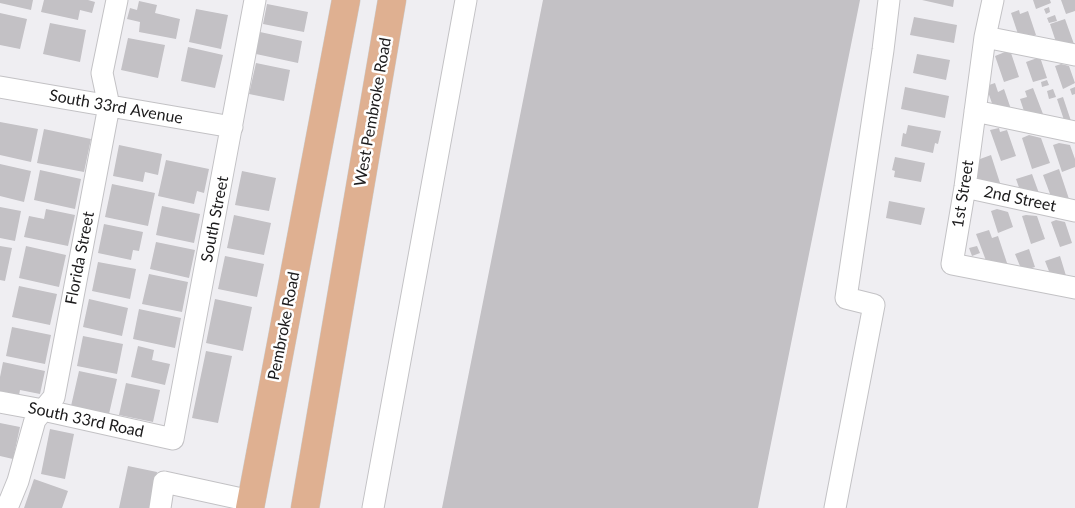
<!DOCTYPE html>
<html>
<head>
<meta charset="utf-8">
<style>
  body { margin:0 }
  canvas { display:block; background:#efeef2 }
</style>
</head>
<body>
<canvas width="1075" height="508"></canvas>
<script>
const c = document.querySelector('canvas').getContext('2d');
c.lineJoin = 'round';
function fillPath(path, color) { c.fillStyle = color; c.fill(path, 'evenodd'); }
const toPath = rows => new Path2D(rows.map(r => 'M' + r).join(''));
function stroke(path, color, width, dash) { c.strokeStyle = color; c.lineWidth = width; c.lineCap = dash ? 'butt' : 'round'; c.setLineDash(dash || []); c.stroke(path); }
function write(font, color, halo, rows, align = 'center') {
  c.font = font + ' Lato,sans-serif'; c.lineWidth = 5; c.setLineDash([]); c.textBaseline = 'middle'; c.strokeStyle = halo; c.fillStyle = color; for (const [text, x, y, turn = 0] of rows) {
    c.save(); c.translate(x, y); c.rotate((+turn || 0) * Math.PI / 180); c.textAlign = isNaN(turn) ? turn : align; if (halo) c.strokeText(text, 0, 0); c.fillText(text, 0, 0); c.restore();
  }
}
fillPath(toPath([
  [0,0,33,0,31,10,0,3],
  [44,0,88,0,95,2,92,13,80,10,78,20,41,12],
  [543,0,860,0,758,508,442,508],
  [922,0,954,0,953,7],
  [1033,0,1050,0,1051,3,1036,9],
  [1061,0,1075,0,1075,11,1066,14],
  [139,1,157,5,155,13,180,19,176,39,139,32,140,22,127,19,130,8,137,10],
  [267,4,308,12,304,32,263,24],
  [1049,7,1050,12,1046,14,1044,9],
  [196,9,228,15,221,49,189,42],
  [1019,10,1020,14,1028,11,1036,35,1020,40,1011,13],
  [0,13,27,19,20,49,0,45],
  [1055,15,1057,21,1049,23,1047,18],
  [914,17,957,25,954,43,910,35],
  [1065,19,1074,44,1057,45,1050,24],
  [50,23,86,30,80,62,43,54],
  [260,32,302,41,298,63,256,54],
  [128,38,165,45,158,78,121,70],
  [188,47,223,55,215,88,181,81],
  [1010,50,1019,77,1004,82,995,56],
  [917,54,950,60,946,80,913,73],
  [1040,57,1047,78,1033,82,1026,62],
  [256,63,290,70,284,101,249,94],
  [1061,64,1069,66,1075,83,1063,89,1055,66],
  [1047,80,1049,85,1042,87,1041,82],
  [995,83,998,92,1004,89,1012,112,995,112,986,86],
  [905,87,949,96,945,118,901,109],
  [1075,87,1075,94,1072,95,1070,89],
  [1033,88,1043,114,1027,120,1020,99,1027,97,1025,91],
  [1053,89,1056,97,1049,99,1047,91],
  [1063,97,1071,121,1065,123,1057,99],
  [0,122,38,129,31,162,0,155],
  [908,125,941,131,938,144,935,143,933,153,901,146,903,133,906,134],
  [999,128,1000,132,1007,130,1016,156,1001,161,990,130],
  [44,129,91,139,84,172,37,163],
  [1029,135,1041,138,1050,163,1032,169,1022,138],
  [1059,143,1070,145,1075,159,1075,167,1062,172,1053,145],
  [119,145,162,154,158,175,145,172,143,182,113,176],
  [991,155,1001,186,981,187,972,162],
  [895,157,925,163,921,182,894,177,895,171,892,170],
  [166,160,209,169,204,193,197,191,194,204,158,196],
  [0,164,31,171,24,202,0,196],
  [1059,169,1070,202,1053,202,1043,175],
  [40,170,81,179,75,209,34,200],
  [242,171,276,178,269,211,235,205],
  [1032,174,1040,196,1022,196,1016,179],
  [112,184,155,193,148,226,105,217],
  [889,201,925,208,921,225,886,218],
  [162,206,200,214,194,243,156,235],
  [0,207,21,211,15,241,0,238],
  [46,209,75,215,68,246,24,237,29,216,44,219],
  [997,209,1008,212,1013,227,998,233,991,211],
  [234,215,271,223,264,255,227,248],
  [1026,215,1037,216,1045,239,1031,244,1022,216],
  [1056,220,1065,222,1072,243,1060,247,1051,222],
  [104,224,143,232,139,251,133,250,131,260,98,253],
  [989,230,992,238,998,236,1008,266,988,266,976,234],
  [156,242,195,250,189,278,150,269],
  [0,246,12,248,5,281,0,280],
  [26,246,66,255,59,287,19,278],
  [977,246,980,253,972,256,969,248],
  [1029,249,1035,267,1022,271,1015,254],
  [225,256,264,264,257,297,218,289],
  [1060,256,1067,279,1052,279,1045,261],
  [98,262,136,269,130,299,92,291],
  [149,274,188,282,182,312,142,304],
  [19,286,57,294,50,325,12,317],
  [89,299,128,308,122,336,83,327],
  [215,299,252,307,243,351,206,343],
  [139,309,181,318,175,348,133,339],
  [12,327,51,335,45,364,6,356],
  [83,336,123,344,117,374,77,366],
  [138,346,154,350,152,360,170,364,165,385,131,377],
  [206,351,232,356,218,423,192,418],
  [3,362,45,371,40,394,20,390,19,395,0,391,0,377],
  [79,371,117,379,109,414,71,406],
  [126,383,160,390,153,422,119,415],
  [0,423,20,427,13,459,0,456],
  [50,429,74,434,65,479,41,474],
  [128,466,157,472,150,508,119,508],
  [34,479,68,491,62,508,24,508]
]), '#c3c1c5');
const minor = toPath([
  [993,0,985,37,965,187,952,264,1075,288],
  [985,37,1075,55],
  [0,87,232,127],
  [975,111,1075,132],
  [965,187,1075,211],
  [0,402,43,410,173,439,255,0],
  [0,507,7,508,18,481,35,420,54,397,109,106,102,73,117,0],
  [160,508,164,482,251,501],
  [373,508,466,0],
  [835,508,874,305,846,298,883,50,889,0]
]);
const major = toPath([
  [250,508,346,0],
  [305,508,392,0]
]);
stroke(minor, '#c3c2c5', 23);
stroke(major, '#cdcdcd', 29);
stroke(minor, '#fff', 21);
stroke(major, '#dfb091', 28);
write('16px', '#1b1a1b', '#fff', [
  ["South 33rd Avenue",116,107,10],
  ["West Pembroke Road",373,112,-80],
  ["1st Street",963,194,-81],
  ["2nd Street",1020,199,12],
  ["South Street",215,219,-79],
  ["Florida Street",80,258,-79],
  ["Pembroke Road",284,326,-79],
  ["South 33rd Road",86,420,12]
]);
</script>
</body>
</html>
